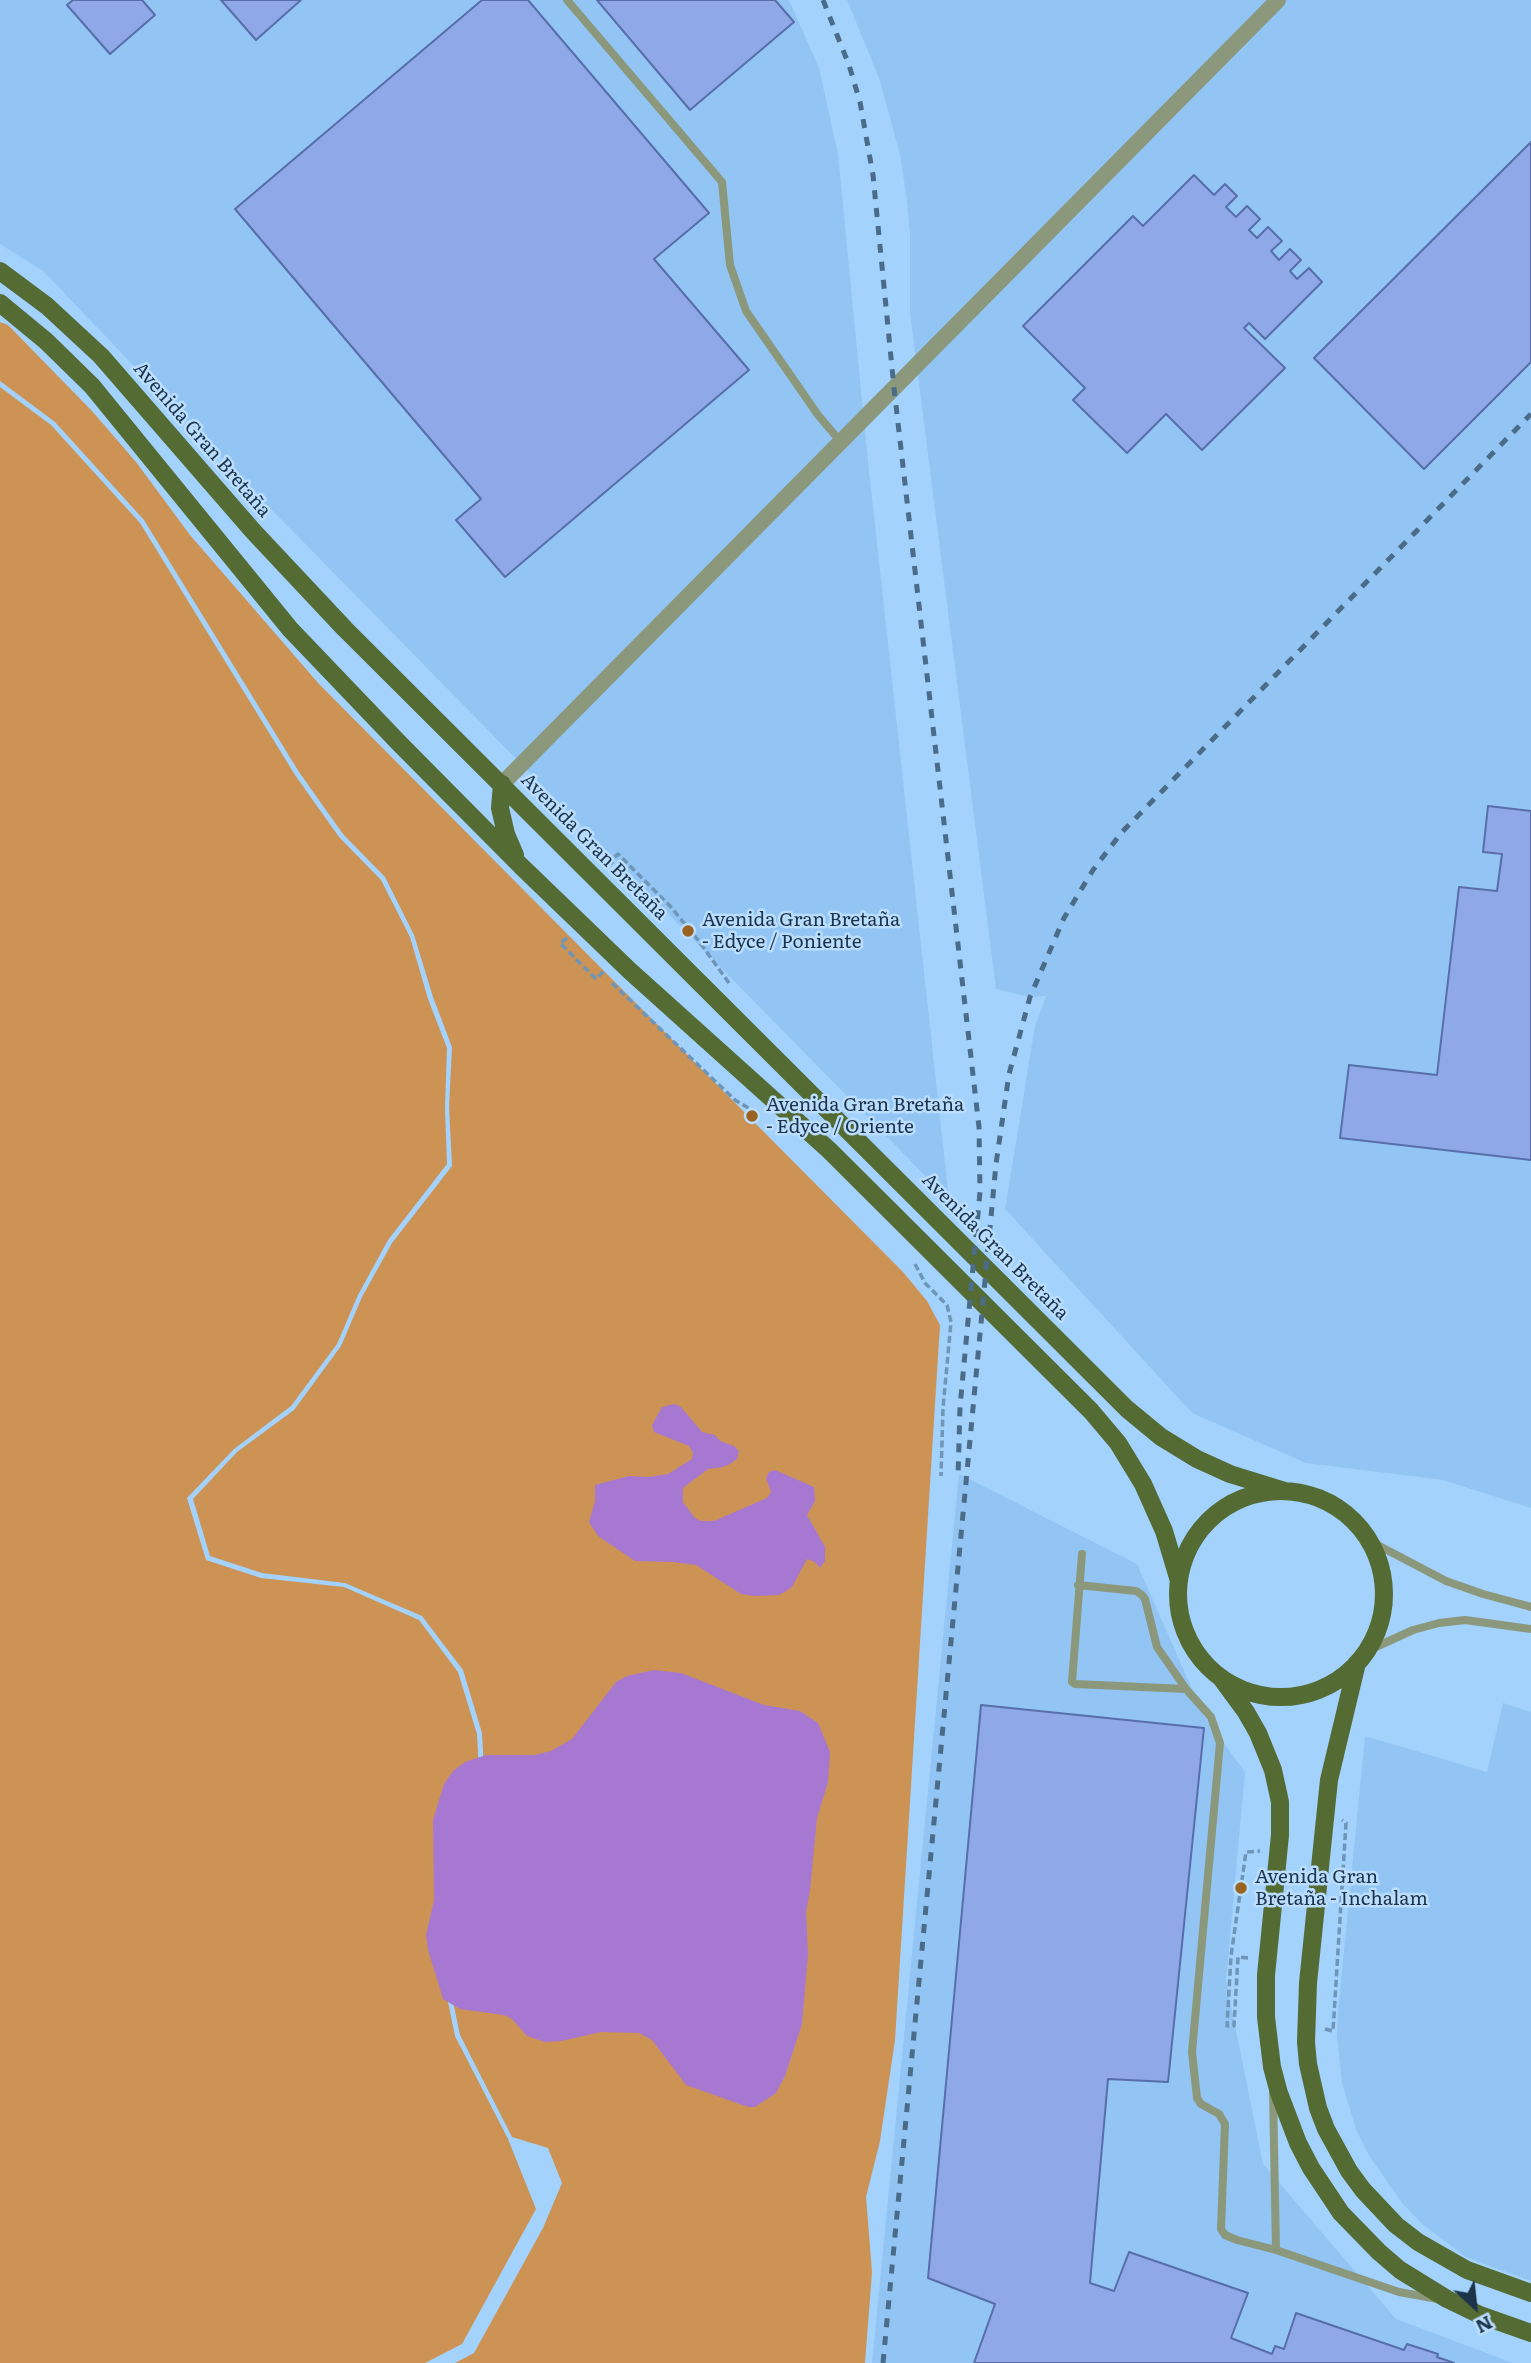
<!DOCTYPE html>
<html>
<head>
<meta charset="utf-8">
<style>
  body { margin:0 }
  #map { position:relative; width:1531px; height:2363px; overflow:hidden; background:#a3d2fd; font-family:Literata,serif }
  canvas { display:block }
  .north { position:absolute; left:1440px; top:2272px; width:70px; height:70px; -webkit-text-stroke:5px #bbdefe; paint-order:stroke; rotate:153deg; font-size:19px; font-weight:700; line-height:28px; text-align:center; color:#1c344a }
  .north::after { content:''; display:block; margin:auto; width:24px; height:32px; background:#1c344a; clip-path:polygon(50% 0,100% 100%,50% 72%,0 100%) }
</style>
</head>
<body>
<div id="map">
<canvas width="1531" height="2363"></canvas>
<div class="north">N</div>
</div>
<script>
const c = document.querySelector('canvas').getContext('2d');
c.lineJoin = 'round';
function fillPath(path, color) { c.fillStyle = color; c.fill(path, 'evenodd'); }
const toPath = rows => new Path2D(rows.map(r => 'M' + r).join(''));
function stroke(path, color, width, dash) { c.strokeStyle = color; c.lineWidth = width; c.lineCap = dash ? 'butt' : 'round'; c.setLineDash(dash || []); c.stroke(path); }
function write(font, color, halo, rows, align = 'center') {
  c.font = font + ' Literata,serif'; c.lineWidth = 5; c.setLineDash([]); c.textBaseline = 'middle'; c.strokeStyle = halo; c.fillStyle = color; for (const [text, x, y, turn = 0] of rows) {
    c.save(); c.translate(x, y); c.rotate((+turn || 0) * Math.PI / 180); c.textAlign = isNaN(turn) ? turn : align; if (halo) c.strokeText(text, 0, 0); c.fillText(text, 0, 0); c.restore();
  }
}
fillPath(toPath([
  [0,0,789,0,819,68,838,154,867,452,949,1200,268,506,43,271,0,244],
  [847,0,1531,0,1531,1508,1443,1480,1306,1463,1192,1413,1005,1209,1035,1026,1046,996,1030,997,996,989,910,313,910,233,906,194,900,154,879,78],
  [959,1474,1137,1564,1204,1716,1245,1772,1226,1981,1263,2164,1396,2319,1513,2363,872,2363],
  [1503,1703,1531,1712,1531,2281,1466,2257,1421,2223,1402,2203,1370,2157,1357,2132,1342,2083,1337,2036,1338,2012,1365,1736,1487,1772]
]), '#93c5f4');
fillPath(toPath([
  [0,322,8,325,92,411,136,462,190,535,319,684,903,1272,927,1301,940,1325,895,2040,880,2141,866,2197,872,2272,865,2363,455,2363,474,2353,543,2228,562,2183,548,2148,512,2137,460,2035,442,1949,485,1791,482,1733,463,1670,422,1616,345,1583,262,1573,210,1556,193,1499,237,1452,294,1410,341,1346,362,1297,392,1243,452,1166,449,1107,452,1047,433,997,414,935,385,877,343,834,299,772,144,520,55,422,0,381],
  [0,387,51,425,140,523,295,775,339,837,381,880,410,937,428,999,447,1048,445,1108,447,1164,388,1240,358,1295,337,1344,291,1406,234,1449,187,1498,206,1560,261,1578,344,1587,419,1620,458,1672,477,1734,480,1790,437,1949,455,2036,508,2139,536,2209,462,2344,425,2363,0,2363]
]), '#cd9354');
fillPath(toPath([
  [674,1404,680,1406,702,1432,715,1435,720,1441,734,1446,739,1451,737,1459,730,1464,723,1467,708,1469,683,1488,683,1502,695,1518,701,1521,714,1521,767,1498,771,1492,766,1478,769,1472,775,1470,814,1487,815,1501,807,1515,825,1547,825,1561,820,1568,815,1562,807,1559,792,1587,786,1591,779,1595,755,1596,741,1594,696,1565,673,1562,635,1561,598,1536,589,1522,595,1501,595,1485,629,1476,648,1477,668,1474,692,1459,693,1453,689,1446,654,1432,652,1425,662,1407],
  [654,1670,681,1673,764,1705,800,1711,818,1723,830,1752,828,1782,817,1818,810,1890,806,1912,808,1955,802,2024,785,2076,776,2093,755,2107,748,2107,686,2085,652,2040,639,2033,601,2032,561,2041,545,2042,527,2036,512,2019,504,2015,460,2009,443,1999,428,1950,426,1935,434,1900,433,1820,444,1784,453,1771,465,1762,486,1755,535,1755,551,1751,572,1739,616,1682,627,1676]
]), '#a778d2');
const building = toPath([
  [73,0,142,0,155,15,110,54,67,5,73,0],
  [221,0,301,0,256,40,221,0],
  [482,0,528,0,709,213,654,259,749,370,505,577,456,520,481,499,235,209,482,0],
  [597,0,775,0,794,22,690,110,597,0],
  [1531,142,1531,362,1424,469,1314,358,1531,142],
  [1194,175,1214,195,1225,184,1237,196,1226,207,1236,217,1247,206,1260,219,1249,230,1257,238,1268,227,1282,241,1271,251,1279,260,1290,249,1301,260,1290,271,1297,279,1309,268,1322,282,1265,339,1249,323,1244,328,1285,368,1202,450,1166,414,1127,453,1073,400,1085,388,1023,326,1133,216,1143,226,1194,175],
  [1488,806,1531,811,1531,1160,1340,1138,1349,1065,1437,1075,1459,887,1497,891,1502,854,1483,852,1488,806],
  [981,1705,1204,1728,1168,2082,1108,2079,1090,2283,1114,2291,1129,2252,1248,2293,1231,2338,1272,2354,1275,2346,1284,2349,1296,2313,1404,2350,1407,2344,1438,2354,1437,2357,1454,2363,974,2363,995,2304,928,2278,981,1705]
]);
fillPath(building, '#8ea8e8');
stroke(building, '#576eaa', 2);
stroke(toPath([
  [659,916,662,913,610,861,618,854,670,906,698,940,729,983],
  [567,938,560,943,596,979,604,971],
  [612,983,735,1100,760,1115],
  [915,1264,925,1283,947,1305,951,1322,943,1408,941,1476],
  [1248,1958,1238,1957,1234,2026,1227,2026,1231,1956,1246,1852,1260,1851],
  [1325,2029,1333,2031,1346,1823,1342,1820]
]), '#6f95b7', 3.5, [7, 3.5]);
stroke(toPath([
  [567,0,722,182,730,265,746,311,818,415,840,441],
  [1368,1540,1446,1581,1483,1594,1531,1607],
  [1082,1554,1072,1682,1075,1684,1186,1689,1211,1717,1220,1743,1192,2052,1197,2098,1201,2104,1219,2114,1225,2124,1221,2229,1225,2235,1237,2240,1276,2250,1399,2292,1438,2299],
  [1078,1585,1136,1591,1142,1595,1145,1599,1157,1647,1186,1689],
  [1365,1652,1413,1630,1439,1623,1465,1620,1531,1629],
  [1273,2092,1276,2250]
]), '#8b987b', 8);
stroke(toPath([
  [502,784,1278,0]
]), '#8b987b', 16);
stroke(toPath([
  [0,271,47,306,101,356,253,531,345,629,1127,1409,1161,1437,1197,1459,1230,1474,1285,1491],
  [0,303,46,341,92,386,290,629,399,743,521,866,630,971,829,1150,1091,1411,1118,1443,1143,1484,1164,1531,1179,1581],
  [502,784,500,808,506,834,515,855],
  '1178 1594a103 103 0 1 1 206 0a103 103 0 1 1-206 0Z',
  [1357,1663,1329,1780,1308,1983,1306,2042,1308,2064,1318,2108,1326,2129,1349,2171,1363,2190,1396,2225,1418,2242,1467,2270,1531,2293],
  [1221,1678,1246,1712,1258,1733,1273,1770,1280,1802,1280,1835,1266,1975,1266,2017,1272,2067,1279,2093,1298,2143,1311,2168,1341,2213,1379,2252,1400,2270,1447,2299,1480,2315,1531,2333]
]), '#556b34', 18);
stroke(toPath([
  [823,0,849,65,860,102,873,175,894,388,979,1127,980,1192,960,1407,958,1478],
  [883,2363,996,1164,1009,1074,1030,997,1064,918,1093,870,1122,832,1531,414]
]), '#4b6c89', 5, [9, 9]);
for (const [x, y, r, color] of [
  [688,931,7,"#9b631f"],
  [752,1116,7,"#9b631f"],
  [1241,1888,7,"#9b631f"]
]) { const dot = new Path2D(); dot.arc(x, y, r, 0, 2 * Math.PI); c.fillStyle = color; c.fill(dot); stroke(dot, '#bbdefe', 2.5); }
write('19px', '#1c344a', '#bbdefe', [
  ["Avenida Gran Bretaña",202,440,49],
  ["Avenida Gran Bretaña",594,847,45],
  ["Avenida Gran Bretaña",995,1247,45]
]);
write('19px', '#1c344a', '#bbdefe', [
  ["Avenida Gran Bretaña",702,920],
  ["- Edyce / Poniente",702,942],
  ["Avenida Gran Bretaña",766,1105],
  ["- Edyce / Oriente",766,1127],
  ["Avenida Gran",1255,1877],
  ["Bretaña - Inchalam",1255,1899]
], 'left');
</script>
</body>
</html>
